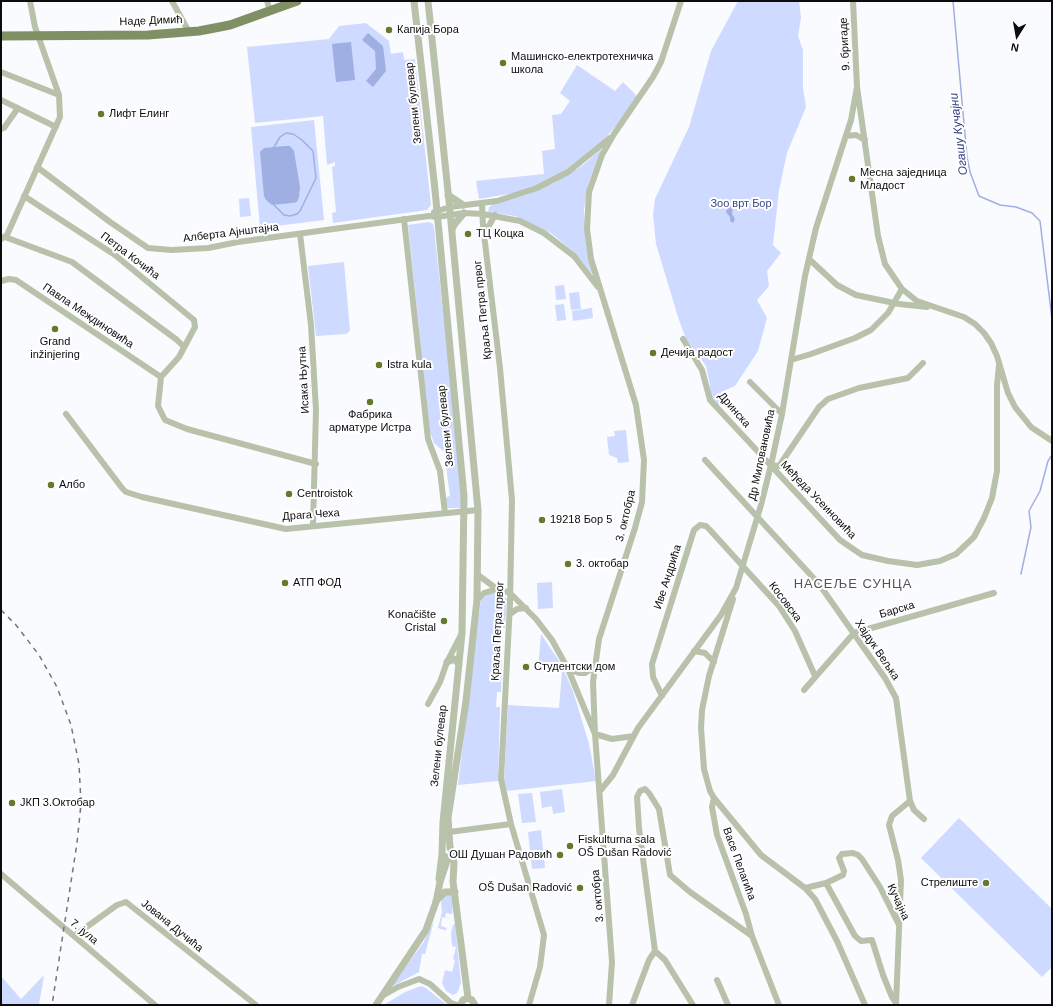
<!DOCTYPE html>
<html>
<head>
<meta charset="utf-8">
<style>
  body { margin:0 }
  #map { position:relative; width:1053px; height:1006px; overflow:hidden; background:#fafbfe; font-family:Arial,sans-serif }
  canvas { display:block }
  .frame { position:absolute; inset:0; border:2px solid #0c0c0e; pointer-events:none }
  .north { position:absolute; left:997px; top:16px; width:40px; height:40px; -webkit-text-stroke:3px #fff; paint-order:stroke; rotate:191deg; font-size:11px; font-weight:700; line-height:16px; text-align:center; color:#0c0c0e }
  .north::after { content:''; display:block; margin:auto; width:14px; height:18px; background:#0c0c0e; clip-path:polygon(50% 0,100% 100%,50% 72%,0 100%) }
</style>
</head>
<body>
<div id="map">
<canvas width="1053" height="1006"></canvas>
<div class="frame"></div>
<div class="north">N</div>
</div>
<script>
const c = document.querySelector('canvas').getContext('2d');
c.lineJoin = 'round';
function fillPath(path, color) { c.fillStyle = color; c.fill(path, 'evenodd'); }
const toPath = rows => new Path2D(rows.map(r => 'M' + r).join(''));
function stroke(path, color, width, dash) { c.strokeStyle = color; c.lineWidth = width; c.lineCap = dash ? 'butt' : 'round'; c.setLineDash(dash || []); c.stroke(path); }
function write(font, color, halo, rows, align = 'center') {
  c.font = font + ' Arial,sans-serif'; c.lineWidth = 4; c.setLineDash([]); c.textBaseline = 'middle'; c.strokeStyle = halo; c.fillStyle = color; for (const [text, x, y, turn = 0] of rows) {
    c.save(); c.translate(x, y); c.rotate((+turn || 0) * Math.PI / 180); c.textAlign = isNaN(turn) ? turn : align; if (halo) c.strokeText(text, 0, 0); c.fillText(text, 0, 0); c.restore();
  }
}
fillPath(toPath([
  [738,1,799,1,801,18,798,36,803,50,803,88,806,107,787,153,779,190,773,245,781,253,767,271,769,286,757,300,767,318,758,351,735,386,721,392,718,408,709,396,710,385,706,366,686,339,678,317,656,244,653,214,655,199,689,127,711,51],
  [366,23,389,41,391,54,403,52,404,60,415,59,431,205,427,210,333,223,332,213,336,212,332,167,335,166,335,162,327,165,323,116,255,123,247,47,329,39,339,26],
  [577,65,615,91,623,82,639,98,599,146,566,170,537,186,514,193,479,199,476,181,544,174,542,151,555,149,552,115,561,114,570,101,560,93],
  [314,120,324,220,260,228,251,127],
  [602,148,589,182,584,209,586,245,594,276,574,252,551,233,515,216,488,212,489,207,493,204,528,194,554,183,583,165],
  [249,198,251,216,240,217,239,199],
  [429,222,433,224,434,228,463,496,460,508,448,508,446,507,445,501,447,497,450,496,444,452,434,443,430,432,408,225],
  [344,262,350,331,346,334,316,336,308,266],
  [564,285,566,299,556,300,555,286],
  [579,292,581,309,571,310,569,293],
  [564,304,566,320,557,321,555,305],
  [592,308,593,318,573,321,572,311],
  [626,430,629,462,618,463,617,458,609,455,607,437,615,436,614,431],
  [552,582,553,608,538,609,537,583],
  [498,592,507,599,505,628,501,628,499,660,502,660,501,692,497,692,496,707,500,707,498,781,458,785,481,599,490,593],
  [541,634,561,664,573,691,589,744,596,781,507,791,504,782,508,705,559,708,562,672,538,670],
  [562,789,565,812,553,814,552,806,542,808,540,792],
  [532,793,536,822,522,823,518,794],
  [959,818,1052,909,1052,967,1042,977,921,858],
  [541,830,545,868,532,869,528,832],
  [451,892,453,905,452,914,446,913,445,917,450,919,442,917,441,926,447,928,446,930,444,930,438,928,442,912,441,903,443,897],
  [434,921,425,954,422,954,419,972,391,987,423,943],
  [455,924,461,983,457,993,453,995,446,991,442,983,445,970,452,972,455,960,453,959,456,947,452,946,451,933,453,925],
  [44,975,39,1005,1,1005,1,976,21,999],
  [421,986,426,988,447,1005,384,1005,405,992]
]), '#cedaff');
fillPath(toPath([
  [368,33,383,46,386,71,373,87,366,81,376,69,375,51,362,40],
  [351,42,355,80,336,82,332,44],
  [285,146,290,146,294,151,300,187,299,197,297,202,292,203,272,205,266,200,264,196,260,152,264,148],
  [729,205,733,207,732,214,735,219,733,223,730,221,730,217,726,212]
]), '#9fafe2');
stroke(toPath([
  [953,1,967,157,970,172,979,196,1000,205,1016,207,1032,213,1040,221,1052,319],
  [274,205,284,215,290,216,297,214,300,211,316,178,313,151,302,140,293,134,286,133,280,137,274,147],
  [1021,574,1031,527,1029,511,1040,491,1048,461,1052,455]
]), '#9fafe2', 1.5);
stroke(toPath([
  [172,1,189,32],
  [267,1,270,11],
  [853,1,857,87,878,236,885,264,902,289,917,301,964,317,975,324,984,333,991,343,997,356,1008,393,1015,407,1031,427,1052,441],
  [1,72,59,95],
  [1,100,56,127],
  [1,129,4,128,18,108],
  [846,136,856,135,865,140],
  [37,167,110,222,148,248,172,250,208,248,238,242,429,216,437,217,464,213,483,214,520,221,544,233,574,256,598,287],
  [24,196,115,255,194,320,195,327,179,357,161,377,158,406,165,420,187,429,316,464],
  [482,203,483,226,500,368,512,500,510,603,501,779,511,824,544,935,540,967,529,1005],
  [434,212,450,207,497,201,537,188,568,172,610,138],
  [404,219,428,439,440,471,445,513],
  [487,229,495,215],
  [300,234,311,325,316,410,313,526],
  [5,237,72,262,177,340,183,346],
  [1,239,7,235,60,117,59,95,35,27,30,1],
  [809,259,837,285,856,295,899,304,927,307],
  [1,281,9,279,16,280,161,377],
  [683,339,702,370,710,400,840,540,862,555,888,561,917,565,940,561,956,554,974,537,984,518,992,498,997,471,997,385,999,365],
  [791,360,811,354,855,338,871,330,888,313,902,289],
  [750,382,782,414],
  [66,414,122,488,126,492,142,497,286,529,478,510],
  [705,460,819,584,885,678,896,698,910,801,914,810,924,819],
  [771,465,779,466,819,407,828,399,859,388,908,378,923,363],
  [478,575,497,589,510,593,536,619,552,640,568,669,595,734,612,739,634,736],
  [733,599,709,676,702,710,701,728,704,769,710,791,714,798,712,807,717,835,746,914,752,936,779,1005],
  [477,600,484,593,497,589],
  [510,614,517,609,526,608],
  [694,651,705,653,714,662],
  [568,669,579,673,585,673,594,667],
  [804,690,854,633,994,593],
  [662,696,653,677,652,664,694,530,700,525,706,526,710,530,779,606,795,631,815,676],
  [428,704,440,682,447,662,461,635],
  [600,791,613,775,638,728,721,615,736,588,761,505,771,465,782,414,805,276,816,228,851,120,857,87],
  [714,798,761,855,805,888,815,899,837,941,865,1005],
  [449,832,511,824],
  [1,874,155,1005],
  [826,883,843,875,844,871,839,858,842,854,853,853,858,855,862,859,880,887,899,925],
  [805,888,826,883,855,936,861,941,872,940,883,975,892,997,896,1003],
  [74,936,117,905,126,902,256,1005],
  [717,980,728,1005],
  [382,996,398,987,419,979,430,984,451,1003,457,1005],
  [609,1005,612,962,595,734,593,682,599,639,635,528,642,502,644,460,636,405,591,259,587,229,588,211,589,192,602,155,614,134,653,77,661,62,681,1],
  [632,1005,649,960,655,951],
  [693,1005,665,960,655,951,639,828,637,797,640,791,645,789,649,793,659,809,670,875,690,892,752,936],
  [896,1005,901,880,898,860,889,825,892,816,910,801]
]), '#b8c1a9', 6);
stroke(toPath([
  [414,1,435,190,464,496,462,633,443,822,442,854,445,857,449,857],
  [428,1,449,201,478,510,477,600,466,701,448,818,450,848,452,851,454,863,453,882,468,998],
  [448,195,463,205],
  [452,230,454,225,464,213],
  [447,662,454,659,459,664],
  [439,879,442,855],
  [436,901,445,892,455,892],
  [376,1005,426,930,436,902,440,882,448,858],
  [460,1005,463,1000,468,998,472,1000,475,1005]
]), '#b8c1a9', 7);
stroke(toPath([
  [1,36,148,35,199,31,230,25,297,1]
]), '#808f64', 9);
stroke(toPath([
  [1,610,16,625,39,655,57,687,71,725,79,764,81,804,77,843,52,1005]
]), '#757578', 1.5, [5, 5]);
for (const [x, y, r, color] of [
  [389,30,4,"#637a2c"],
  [503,63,4,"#637a2c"],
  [101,114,4,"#637a2c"],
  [852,179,4,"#637a2c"],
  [468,234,4,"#637a2c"],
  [55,329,4,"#637a2c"],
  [653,353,4,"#637a2c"],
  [379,365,4,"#637a2c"],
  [370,402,4,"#637a2c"],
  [51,485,4,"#637a2c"],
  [289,494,4,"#637a2c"],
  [542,520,4,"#637a2c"],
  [568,564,4,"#637a2c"],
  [285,583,4,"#637a2c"],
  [444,621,4,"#637a2c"],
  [526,667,4,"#637a2c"],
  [12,803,4,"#637a2c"],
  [570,846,4,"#637a2c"],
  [560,855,4,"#637a2c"],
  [986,883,4,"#637a2c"],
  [580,888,4,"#637a2c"]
]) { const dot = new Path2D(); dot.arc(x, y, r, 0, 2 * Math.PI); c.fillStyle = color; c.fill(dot); stroke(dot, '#fff', 1.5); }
write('11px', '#0c0c0e', '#fff', [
  ["Наде Димић",151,21,-2],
  ["9. бригаде",845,44,-93],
  ["Зелени булевар",414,103,-96],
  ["Алберта Ајнштајна",231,233,-7],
  ["Петра Кочића",130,256,37],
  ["Краља Петра првог",483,310,-96],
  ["Павла Междиновића",88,316,34],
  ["Исака Њутна",304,380,-93],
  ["Дринска",734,410,49],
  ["Зелени булевар",446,426,-96],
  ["Др Миловановића",762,455,-78],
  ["Међеда Усеиновића",818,500,46],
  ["Драга Чеха",311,515,-4],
  ["3. октобра",626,516,-76],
  ["Иве Андрића",668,577,-72],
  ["Косовска",785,602,53],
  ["Барска",897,610,-16],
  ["Краља Петра првог",498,631,-87],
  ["Хајдук Вељка",877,650,56],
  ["Зелени булевар",439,746,-84],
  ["Васе Пелагића",739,864,70],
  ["3. октобра",598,896,-95],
  ["Кучајна",898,902,65],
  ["Јована Дучића",172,926,39],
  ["7. јула",84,932,40]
]);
write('11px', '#0c0c0e', '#fff', [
  ["Капија Бора",397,30],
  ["Машинско-електротехничка",511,57],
  ["школа",511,70],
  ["Лифт Елинг",109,114],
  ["Месна заједница",860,173],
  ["Младост",860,186],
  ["ТЦ Коцка",476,234],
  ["Grand",55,342,"center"],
  ["inžinjering",55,355,"center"],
  ["Дечија радост",661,353],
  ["Istra kula",387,365],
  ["Фабрика",370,415,"center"],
  ["арматуре Истра",370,428,"center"],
  ["Албо",59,485],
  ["Centroistok",297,494],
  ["19218 Бор 5",550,520],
  ["3. октобар",576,564],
  ["АТП ФОД",293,583],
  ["Konačište",436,615,"right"],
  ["Cristal",436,628,"right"],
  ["Студентски дом",534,667],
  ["ЈКП 3.Октобар",20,803],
  ["Fiskulturna sala",578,840],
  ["OŠ Dušan Radović",578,853],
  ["ОШ Душан Радовић",552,855,"right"],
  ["Стрелиште",978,883,"right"],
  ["OŠ Dušan Radović",572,888,"right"]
], 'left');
write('11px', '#394887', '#fff', [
  ["Зоо врт Бор",741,204]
]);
write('italic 12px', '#32417f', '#fff', [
  ["Огашу Кучајни",959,134,-97]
]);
c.letterSpacing = '1px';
write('13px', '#515357', '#fff', [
  ["НАСЕЉЕ СУНЦА",853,584]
]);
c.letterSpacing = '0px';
</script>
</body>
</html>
